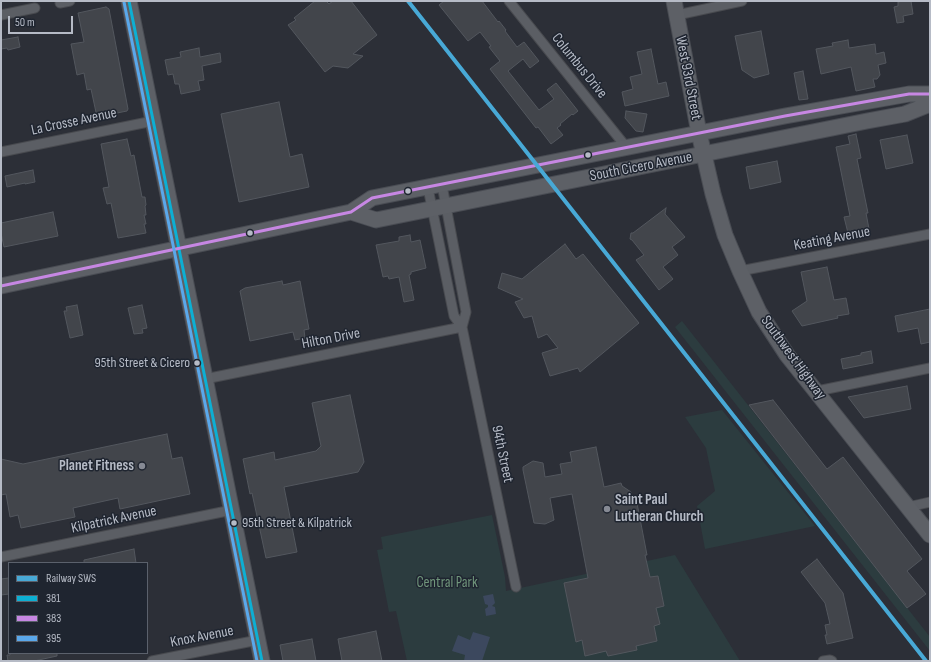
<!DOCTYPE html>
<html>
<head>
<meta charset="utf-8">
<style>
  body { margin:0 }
  #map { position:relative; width:931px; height:662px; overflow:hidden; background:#2c2f37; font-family:"Sofia Sans Condensed",sans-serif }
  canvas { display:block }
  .frame { position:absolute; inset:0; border:2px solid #b6bbc6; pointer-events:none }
  .legend { position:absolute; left:8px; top:562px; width:140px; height:92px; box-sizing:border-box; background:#1f2530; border:1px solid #5b616c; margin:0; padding:5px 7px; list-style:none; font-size:12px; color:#b6bbc6 }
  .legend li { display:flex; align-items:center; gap:8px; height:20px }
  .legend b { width:20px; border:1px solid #5b616c }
  .scale { position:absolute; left:8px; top:16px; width:65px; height:18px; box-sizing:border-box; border:2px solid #b6bbc6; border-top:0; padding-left:5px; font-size:12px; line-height:14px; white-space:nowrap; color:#b6bbc6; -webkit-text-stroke:3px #1f2530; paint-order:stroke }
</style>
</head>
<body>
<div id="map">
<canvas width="931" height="662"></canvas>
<div class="frame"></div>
<ul class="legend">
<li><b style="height:5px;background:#48a9d6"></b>Railway SWS</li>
<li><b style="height:5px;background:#0dafd3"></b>381</li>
<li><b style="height:5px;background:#c787e3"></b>383</li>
<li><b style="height:5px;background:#5aa8eb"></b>395</li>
</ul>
<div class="scale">50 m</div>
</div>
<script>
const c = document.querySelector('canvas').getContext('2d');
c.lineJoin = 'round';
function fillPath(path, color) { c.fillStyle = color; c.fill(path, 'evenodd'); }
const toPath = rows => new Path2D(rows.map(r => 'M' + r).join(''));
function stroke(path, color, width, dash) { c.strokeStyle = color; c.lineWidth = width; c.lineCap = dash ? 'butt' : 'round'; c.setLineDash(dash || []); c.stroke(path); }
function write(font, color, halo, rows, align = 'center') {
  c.font = font + ' "Sofia Sans Condensed",sans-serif'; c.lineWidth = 3; c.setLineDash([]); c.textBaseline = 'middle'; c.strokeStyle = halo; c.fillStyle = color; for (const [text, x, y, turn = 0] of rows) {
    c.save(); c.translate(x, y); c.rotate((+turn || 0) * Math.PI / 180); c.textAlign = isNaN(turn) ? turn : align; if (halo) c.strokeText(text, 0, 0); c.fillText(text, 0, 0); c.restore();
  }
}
fillPath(toPath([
  [682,321,930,637,930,651,675,327],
  [722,410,815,526,705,549,697,506,715,491,706,448,685,417],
  [492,515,505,577,506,591,675,555,740,661,407,661,396,611,389,612,377,550,383,549,381,537]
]), '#2c3c3f');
fillPath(toPath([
  [493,594,495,603,492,606,495,607,496,614,486,616,485,609,488,607,488,605,485,604,483,596],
  [473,632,490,637,482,661,464,661,465,655,452,651,458,635,470,640]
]), '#3c485e');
const building = toPath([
  [315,1,326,1,329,4,333,1,351,1,377,35,353,54,363,56,348,68,333,66,325,72,288,25,296,20,294,18,315,1],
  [444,1,482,1,498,22,499,21,506,30,505,31,517,47,524,42,539,61,530,68,523,59,508,71,539,110,554,99,547,90,556,83,578,111,573,115,572,114,560,124,561,125,557,128,563,135,551,144,538,127,536,128,490,69,500,61,489,47,491,46,480,32,468,41,439,5,444,1],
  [903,1,911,1,913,14,903,16,904,22,897,23,894,7,898,6,898,2,903,1],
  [106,7,109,9,128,109,127,111,97,117,91,89,87,90,84,73,77,75,71,44,84,42,78,13,106,7],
  [761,31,769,74,754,78,742,70,735,36,761,31],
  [18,37,20,47,8,50,7,48,1,49,1,40,18,37],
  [848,40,849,48,875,44,876,54,884,52,886,63,878,65,880,75,877,79,873,79,875,87,856,91,851,67,821,74,816,49,833,46,832,43,848,40],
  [199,48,200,57,220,53,221,62,202,66,204,80,198,81,200,90,181,94,179,84,175,84,173,74,168,75,165,60,181,57,180,52,199,48],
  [651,49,658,84,666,82,669,96,625,106,622,92,633,89,630,77,642,74,637,52,651,49],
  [803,71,808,99,799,100,794,73,803,71],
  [279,102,290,157,302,154,309,187,239,202,221,114,279,102],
  [626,111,647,114,643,132,636,131,625,118,626,111],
  [856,134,861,158,857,159,868,213,866,213,869,229,848,233,844,217,850,216,836,147,850,144,848,136,856,134],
  [907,135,913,163,886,169,880,140,907,135],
  [127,139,131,156,134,155,142,197,145,197,146,205,145,206,146,215,144,215,146,224,144,224,146,233,118,238,111,203,107,204,103,188,109,187,101,144,127,139],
  [777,161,781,182,750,189,746,167,777,161],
  [33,170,35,182,25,184,25,183,7,187,5,176,33,170],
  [666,208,665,214,685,237,672,247,678,255,663,267,673,279,659,290,636,260,644,255,632,240,630,239,631,233,633,233,666,208],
  [53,212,58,236,4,247,1,233,1,223,53,212],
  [410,235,411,242,420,240,426,268,411,272,411,274,409,275,414,300,404,302,399,277,389,279,388,276,383,277,376,245,399,241,399,237,410,235],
  [565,244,576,259,583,254,639,323,580,372,578,368,550,376,542,353,558,348,547,334,538,338,532,316,524,318,515,302,523,299,498,288,502,273,522,279,565,244],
  [827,267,834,300,846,298,849,314,837,316,838,318,802,326,792,311,807,301,801,272,827,267],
  [282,281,283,285,300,281,309,329,304,330,305,338,295,340,293,332,250,341,240,291,245,288,282,281],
  [77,305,83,335,70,338,64,311,67,311,66,307,77,305],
  [142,305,147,328,142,329,143,333,134,334,128,308,142,305],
  [930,309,930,342,921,344,918,328,898,332,895,316,930,309],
  [871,351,873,363,843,369,841,359,861,355,861,353,871,351],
  [907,386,911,409,864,418,848,397,907,386],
  [350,395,364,462,358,472,284,487,297,552,266,558,252,493,250,494,243,459,274,452,275,460,316,451,321,446,312,403,350,395],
  [773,400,827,469,843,457,922,559,907,571,926,594,907,608,749,405,773,400],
  [167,434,172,459,182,457,190,494,120,509,118,498,73,508,75,517,21,528,18,515,10,517,6,494,1,495,1,459,23,464,167,434],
  [596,447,604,487,621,483,622,486,631,492,632,496,636,498,647,555,645,555,650,577,658,576,664,606,656,608,660,624,654,626,657,641,636,646,637,650,608,656,606,651,585,656,582,640,576,642,564,583,588,578,572,494,550,498,554,520,545,524,534,523,523,470,523,467,533,461,543,463,545,477,562,474,560,464,572,462,570,452,596,447],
  [134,549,136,563,84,563,84,560,134,549],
  [817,559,843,593,853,638,827,644,825,635,827,635,825,625,830,624,825,603,801,572,817,559],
  [9,578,9,594,1,595,1,579,9,578],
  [376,631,382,661,342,661,338,639,376,631],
  [312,639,316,661,283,661,280,645,312,639],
  [10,653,57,653,57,656,34,661,8,661,7,655,10,655,10,653]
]);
fillPath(building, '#42454b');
stroke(building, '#53575e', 1);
const minor = toPath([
  [509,1,627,148],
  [60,3,70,1],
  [1,15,35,8],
  [677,15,742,1],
  [1,152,153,121],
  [442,185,466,312,462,327],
  [428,188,454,316,462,327,516,587],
  [740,271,930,234],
  [205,379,462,327],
  [817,391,930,368],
  [908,507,930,502],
  [1,557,232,510],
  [152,661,258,640],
  [823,661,830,660,832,661]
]);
const primary = toPath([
  [129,1,262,661],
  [674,1,699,133,713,194,725,235,740,271,759,312,787,355,930,535],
  [351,212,376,220,867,121,905,114,930,104],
  [1,286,351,212,372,198,785,116,909,94,930,94]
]);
stroke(minor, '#484a4f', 11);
stroke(primary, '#494c53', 17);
stroke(minor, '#5b5e64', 9);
stroke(primary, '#5d6066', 15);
stroke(toPath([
  [129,1,262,661]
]), '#0dafd3', 3);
stroke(toPath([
  [1,286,351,212,372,198,785,116,909,94,930,94]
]), '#c787e3', 3);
stroke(toPath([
  [124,2,257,661]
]), '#5aa8eb', 3);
stroke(toPath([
  [408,1,926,661]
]), '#48a9d6', 4);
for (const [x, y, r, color] of [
  [588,155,3.5,"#b6bbc6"],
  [408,191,3.5,"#b6bbc6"],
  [250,233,3.5,"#b6bbc6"],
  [197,363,3.5,"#b6bbc6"],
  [142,466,4,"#868a94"],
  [607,509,4,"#868a94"],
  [234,523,3.5,"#b6bbc6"]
]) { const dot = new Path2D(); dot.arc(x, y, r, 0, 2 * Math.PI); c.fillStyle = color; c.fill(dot); stroke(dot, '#1f2530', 1.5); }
write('14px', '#b6bbc6', '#1f2530', [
  ["95th Street & Cicero",190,363],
  ["95th Street & Kilpatrick",242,523,"left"]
], 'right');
write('15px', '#b6bbc6', '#1f2530', [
  ["Columbus Drive",579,66,51],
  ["West 93rd Street",688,78,79],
  ["La Crosse Avenue",74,122,-12],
  ["South Cicero Avenue",641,167,-11],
  ["Keating Avenue",832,239,-11],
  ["Hilton Drive",331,339,-11],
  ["Southwest Highway",793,358,54],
  ["94th Street",502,454,78],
  ["Kilpatrick Avenue",114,520,-12],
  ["Knox Avenue",202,637,-11]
]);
write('bold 15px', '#b6bbc6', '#1f2530', [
  ["Planet Fitness",134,466],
  ["Saint Paul",615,500,"left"],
  ["Lutheran Church",615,517,"left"]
], 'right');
write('15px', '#70957b', '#1f2530', [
  ["Central Park",447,583]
]);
</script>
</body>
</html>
